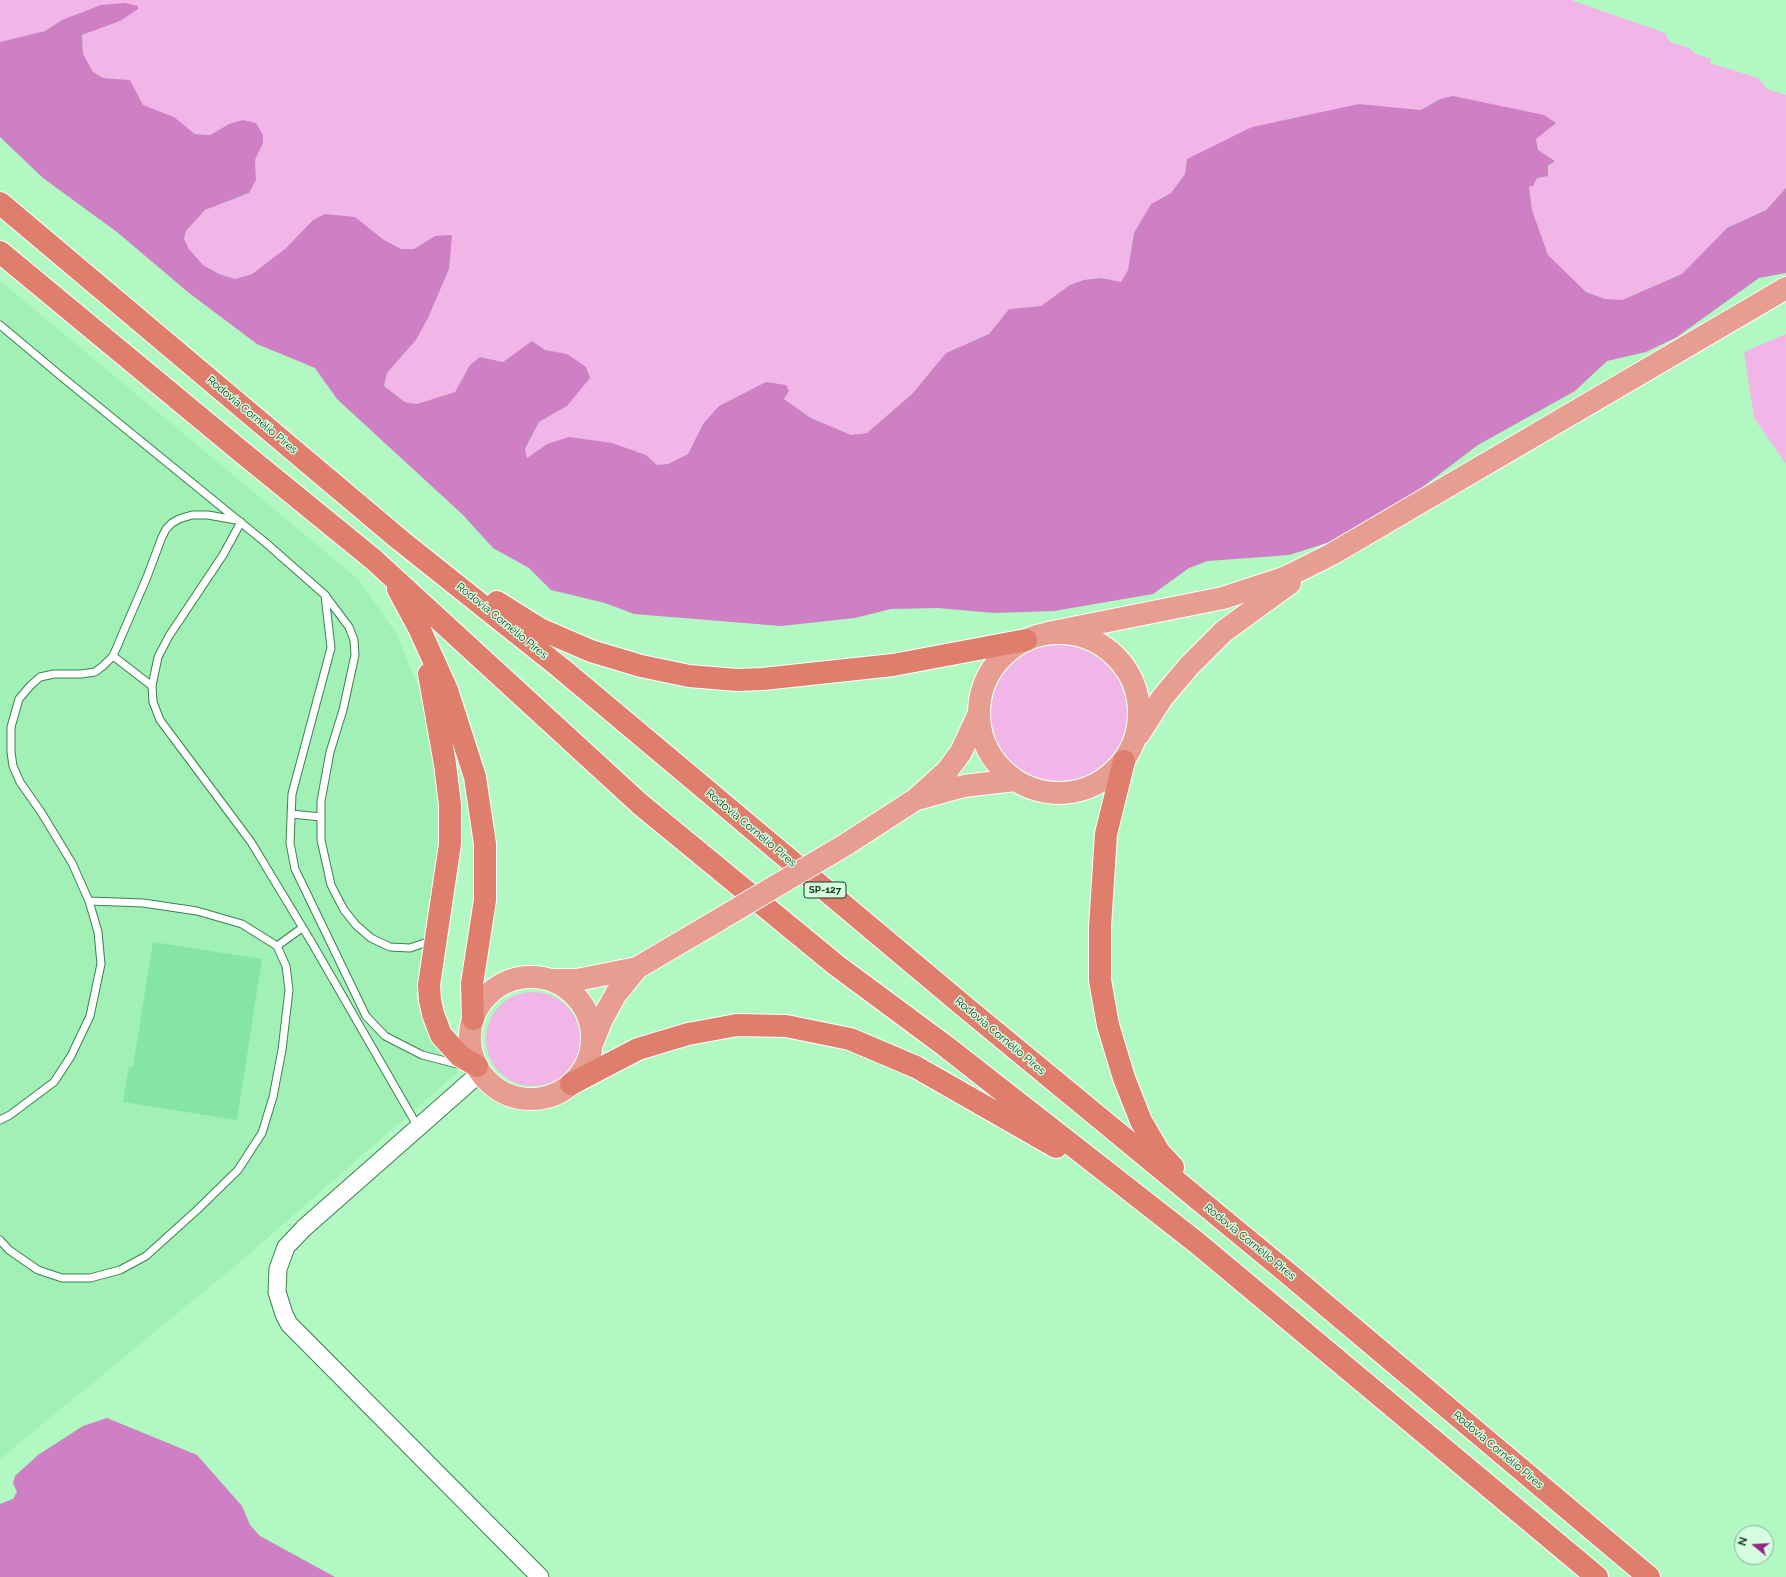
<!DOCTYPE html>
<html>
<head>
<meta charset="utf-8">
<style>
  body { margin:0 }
  #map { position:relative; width:1786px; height:1577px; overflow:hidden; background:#b1f8c3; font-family:Raleway,sans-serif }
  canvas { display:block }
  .north { position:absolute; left:1734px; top:1525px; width:40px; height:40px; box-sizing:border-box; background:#d4fede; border:1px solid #8aaf94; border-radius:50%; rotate:288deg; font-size:11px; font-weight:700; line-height:16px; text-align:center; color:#1c3924 }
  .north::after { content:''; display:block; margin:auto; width:14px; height:18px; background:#94288a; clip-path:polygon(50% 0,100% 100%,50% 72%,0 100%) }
</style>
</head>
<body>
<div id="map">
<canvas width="1786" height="1577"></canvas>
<div class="north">N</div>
</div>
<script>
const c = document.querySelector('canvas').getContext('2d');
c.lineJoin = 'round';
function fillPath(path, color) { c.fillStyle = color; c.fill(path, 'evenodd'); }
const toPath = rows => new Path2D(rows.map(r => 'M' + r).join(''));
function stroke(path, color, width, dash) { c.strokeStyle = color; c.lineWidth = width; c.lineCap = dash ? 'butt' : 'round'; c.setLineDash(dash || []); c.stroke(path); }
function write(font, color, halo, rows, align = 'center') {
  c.font = font + ' Raleway,sans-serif'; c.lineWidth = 3; c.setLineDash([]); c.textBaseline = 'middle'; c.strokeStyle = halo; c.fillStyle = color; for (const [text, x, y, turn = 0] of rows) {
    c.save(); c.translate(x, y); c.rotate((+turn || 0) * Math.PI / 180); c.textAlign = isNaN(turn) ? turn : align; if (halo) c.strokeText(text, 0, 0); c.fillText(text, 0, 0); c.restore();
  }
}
fillPath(toPath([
  [0,281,359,580,396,633,420,691,435,741,441,833,437,875,416,996,419,1011,428,1030,458,1072,235,1266,0,1459]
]), '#a1f0b6');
fillPath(toPath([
  [0,0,1571,0,1665,33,1670,42,1689,48,1696,54,1711,59,1710,63,1758,78,1767,89,1786,95,1786,188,1766,210,1727,228,1682,274,1622,300,1605,299,1586,292,1548,255,1532,210,1529,185,1555,161,1538,150,1536,139,1440,99,1421,110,1359,104,1187,159,1185,174,1171,193,1151,204,1134,233,1128,270,1121,283,1101,278,1070,285,1041,306,1009,309,989,334,946,353,912,394,867,433,851,435,811,418,783,398,703,424,688,454,668,464,657,465,646,455,547,444,527,458,525,450,539,422,567,406,567,355,545,350,532,341,503,362,480,357,470,365,455,392,417,404,405,402,384,386,387,373,416,340,428,318,449,269,435,236,414,249,401,249,384,240,355,217,313,220,286,248,252,274,235,279,219,274,203,265,189,249,184,239,186,231,205,210,249,193,256,180,255,160,263,143,229,124,210,135,195,134,173,117,143,105,130,80,103,78,93,72,83,54,82,35,120,21,62,20,45,31,0,42],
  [1786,334,1786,464,1754,418,1744,352],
  '991 713a68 68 0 1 1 136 0a68 68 0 1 1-136 0Z',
  '486 1039a47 47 0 1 1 94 0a47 47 0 1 1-94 0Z'
]), '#f2b5e8');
fillPath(toPath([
  [125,3,138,6,138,9,120,21,82,35,83,54,93,72,103,78,130,80,143,105,174,117,195,134,210,135,229,124,243,120,256,123,263,135,263,143,255,160,256,180,249,193,205,210,186,231,184,239,189,249,203,265,219,274,235,279,252,274,286,248,313,220,325,214,355,217,384,240,401,249,414,249,435,236,452,235,449,269,428,318,416,340,387,373,384,386,405,402,417,404,455,392,470,365,480,357,503,362,532,341,545,350,567,354,586,367,590,378,567,406,539,422,525,449,527,458,547,444,569,437,612,443,646,455,657,465,668,464,688,454,703,424,719,406,766,382,786,385,789,391,784,399,811,418,851,435,867,433,912,394,946,353,989,334,1009,309,1041,306,1070,285,1084,280,1101,278,1121,282,1128,270,1134,233,1151,204,1171,193,1185,174,1187,159,1252,127,1359,104,1421,110,1440,99,1453,96,1544,115,1556,123,1536,139,1538,150,1555,161,1548,166,1548,176,1537,178,1533,186,1529,186,1532,210,1548,255,1586,292,1605,299,1622,300,1682,274,1727,228,1766,210,1786,188,1786,273,1759,278,1677,337,1646,352,1607,361,1575,391,1478,445,1412,495,1330,542,1289,555,1208,561,1189,568,1153,594,1054,611,994,613,938,608,891,609,855,618,781,626,634,614,605,603,551,590,529,568,493,548,463,515,337,399,315,368,257,344,189,293,117,232,43,178,0,137,0,42,45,31,62,20,101,5],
  [107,1418,197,1455,242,1506,250,1525,260,1536,335,1577,0,1577,0,1504,13,1499,17,1492,13,1483,15,1476,38,1455,83,1426]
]), '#cf7fc4');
fillPath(toPath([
  [153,942,262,959,237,1120,123,1102,129,1067,133,1067]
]), '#85e5a2');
const service = toPath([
  [0,325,62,377,266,543,325,595,349,627,354,640,355,655,343,710,330,752,321,801,321,840,331,885,344,910,356,925,371,938,390,947,410,948,433,940],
  [241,522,223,555,169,636,158,657,152,686,153,702,160,720,251,842,312,943,418,1127],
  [325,595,331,648,292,794,290,843,295,869,366,1016,385,1036,422,1055,461,1065],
  [113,656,152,686],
  [291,814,321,817],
  [277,946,302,928],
  [0,1120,10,1115,54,1082,71,1056,90,1016,101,964,98,932,89,901,72,863,41,812,20,782,13,766,11,752,11,727,19,699,30,686,40,677,54,674,81,674,95,672,103,666,113,656,147,577,162,537,166,529,172,523,179,519,192,515,208,515,236,520],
  [0,1240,9,1250,38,1270,62,1278,90,1278,120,1270,146,1256,197,1210,238,1170,262,1133,273,1097,282,1050,289,990,286,966,277,946,242,924,197,911,143,903,89,901]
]);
const tertiary = toPath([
  [481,1072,304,1228,286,1247,278,1269,277,1292,284,1314,289,1324,540,1577]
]);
const primary = toPath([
  [1048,633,1223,598,1284,578,1332,554,1786,288],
  '979 713a80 80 0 1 1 160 0a80 80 0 1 1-160 0Z',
  [1139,734,1162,698,1189,666,1224,631,1290,583],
  [921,798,964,786,1015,780],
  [845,845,916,799,947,771,961,752,979,713],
  '470 1038a61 61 0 1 1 122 0a61 61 0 1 1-122 0Z',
  [552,980,577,980,637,968,710,925],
  [592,1044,602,1019,616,994,637,968]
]);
const trunk = toPath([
  [0,203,400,540,562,669,965,1007,1284,1270,1649,1577],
  [0,252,238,449,373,559,640,804,836,965,944,1045,1196,1242,1597,1577],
  [398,589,419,628,447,690,475,777,485,844,485,900,472,984,473,1019],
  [497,602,540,629,591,651,641,666,689,676,737,680,763,679,893,665,1026,640],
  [429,674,445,764,450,805,450,844,429,985,430,1000,433,1014,441,1035,460,1056,477,1066],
  [1124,761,1106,834,1100,927,1100,980,1108,1025,1124,1078,1141,1121,1159,1152,1173,1167],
  [571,1084,638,1049,688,1034,737,1025,786,1026,850,1039,916,1067,1056,1147]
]);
stroke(service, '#3b8051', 9);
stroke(tertiary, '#3b8051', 19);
stroke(primary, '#fff', 24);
stroke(trunk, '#fff', 24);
stroke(service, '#fff', 7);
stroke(tertiary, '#fff', 17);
stroke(primary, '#e79e91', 22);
stroke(trunk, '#df7e6c', 22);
const primaryBridge = toPath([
  [710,925,845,845]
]);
stroke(primaryBridge, '#fff', 24, []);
stroke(primaryBridge, '#e79e91', 22);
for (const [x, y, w] of [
  [825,890,42]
]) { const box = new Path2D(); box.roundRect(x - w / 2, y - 8, w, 16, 3); c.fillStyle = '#d4fede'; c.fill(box); stroke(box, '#1c3924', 1); }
write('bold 10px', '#1c3924', null, [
  ["SP-127",825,890]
]);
write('11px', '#1c3924', '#d4fede', [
  ["Rodovia Cornélio Pires",252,415,40],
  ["Rodovia Cornélio Pires",502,621,39],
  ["Rodovia Cornélio Pires",751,828,40],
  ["Rodovia Cornélio Pires",1000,1036,40],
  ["Rodovia Cornélio Pires",1250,1242,39],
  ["Rodovia Cornélio Pires",1498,1450,40]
]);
</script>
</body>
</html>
